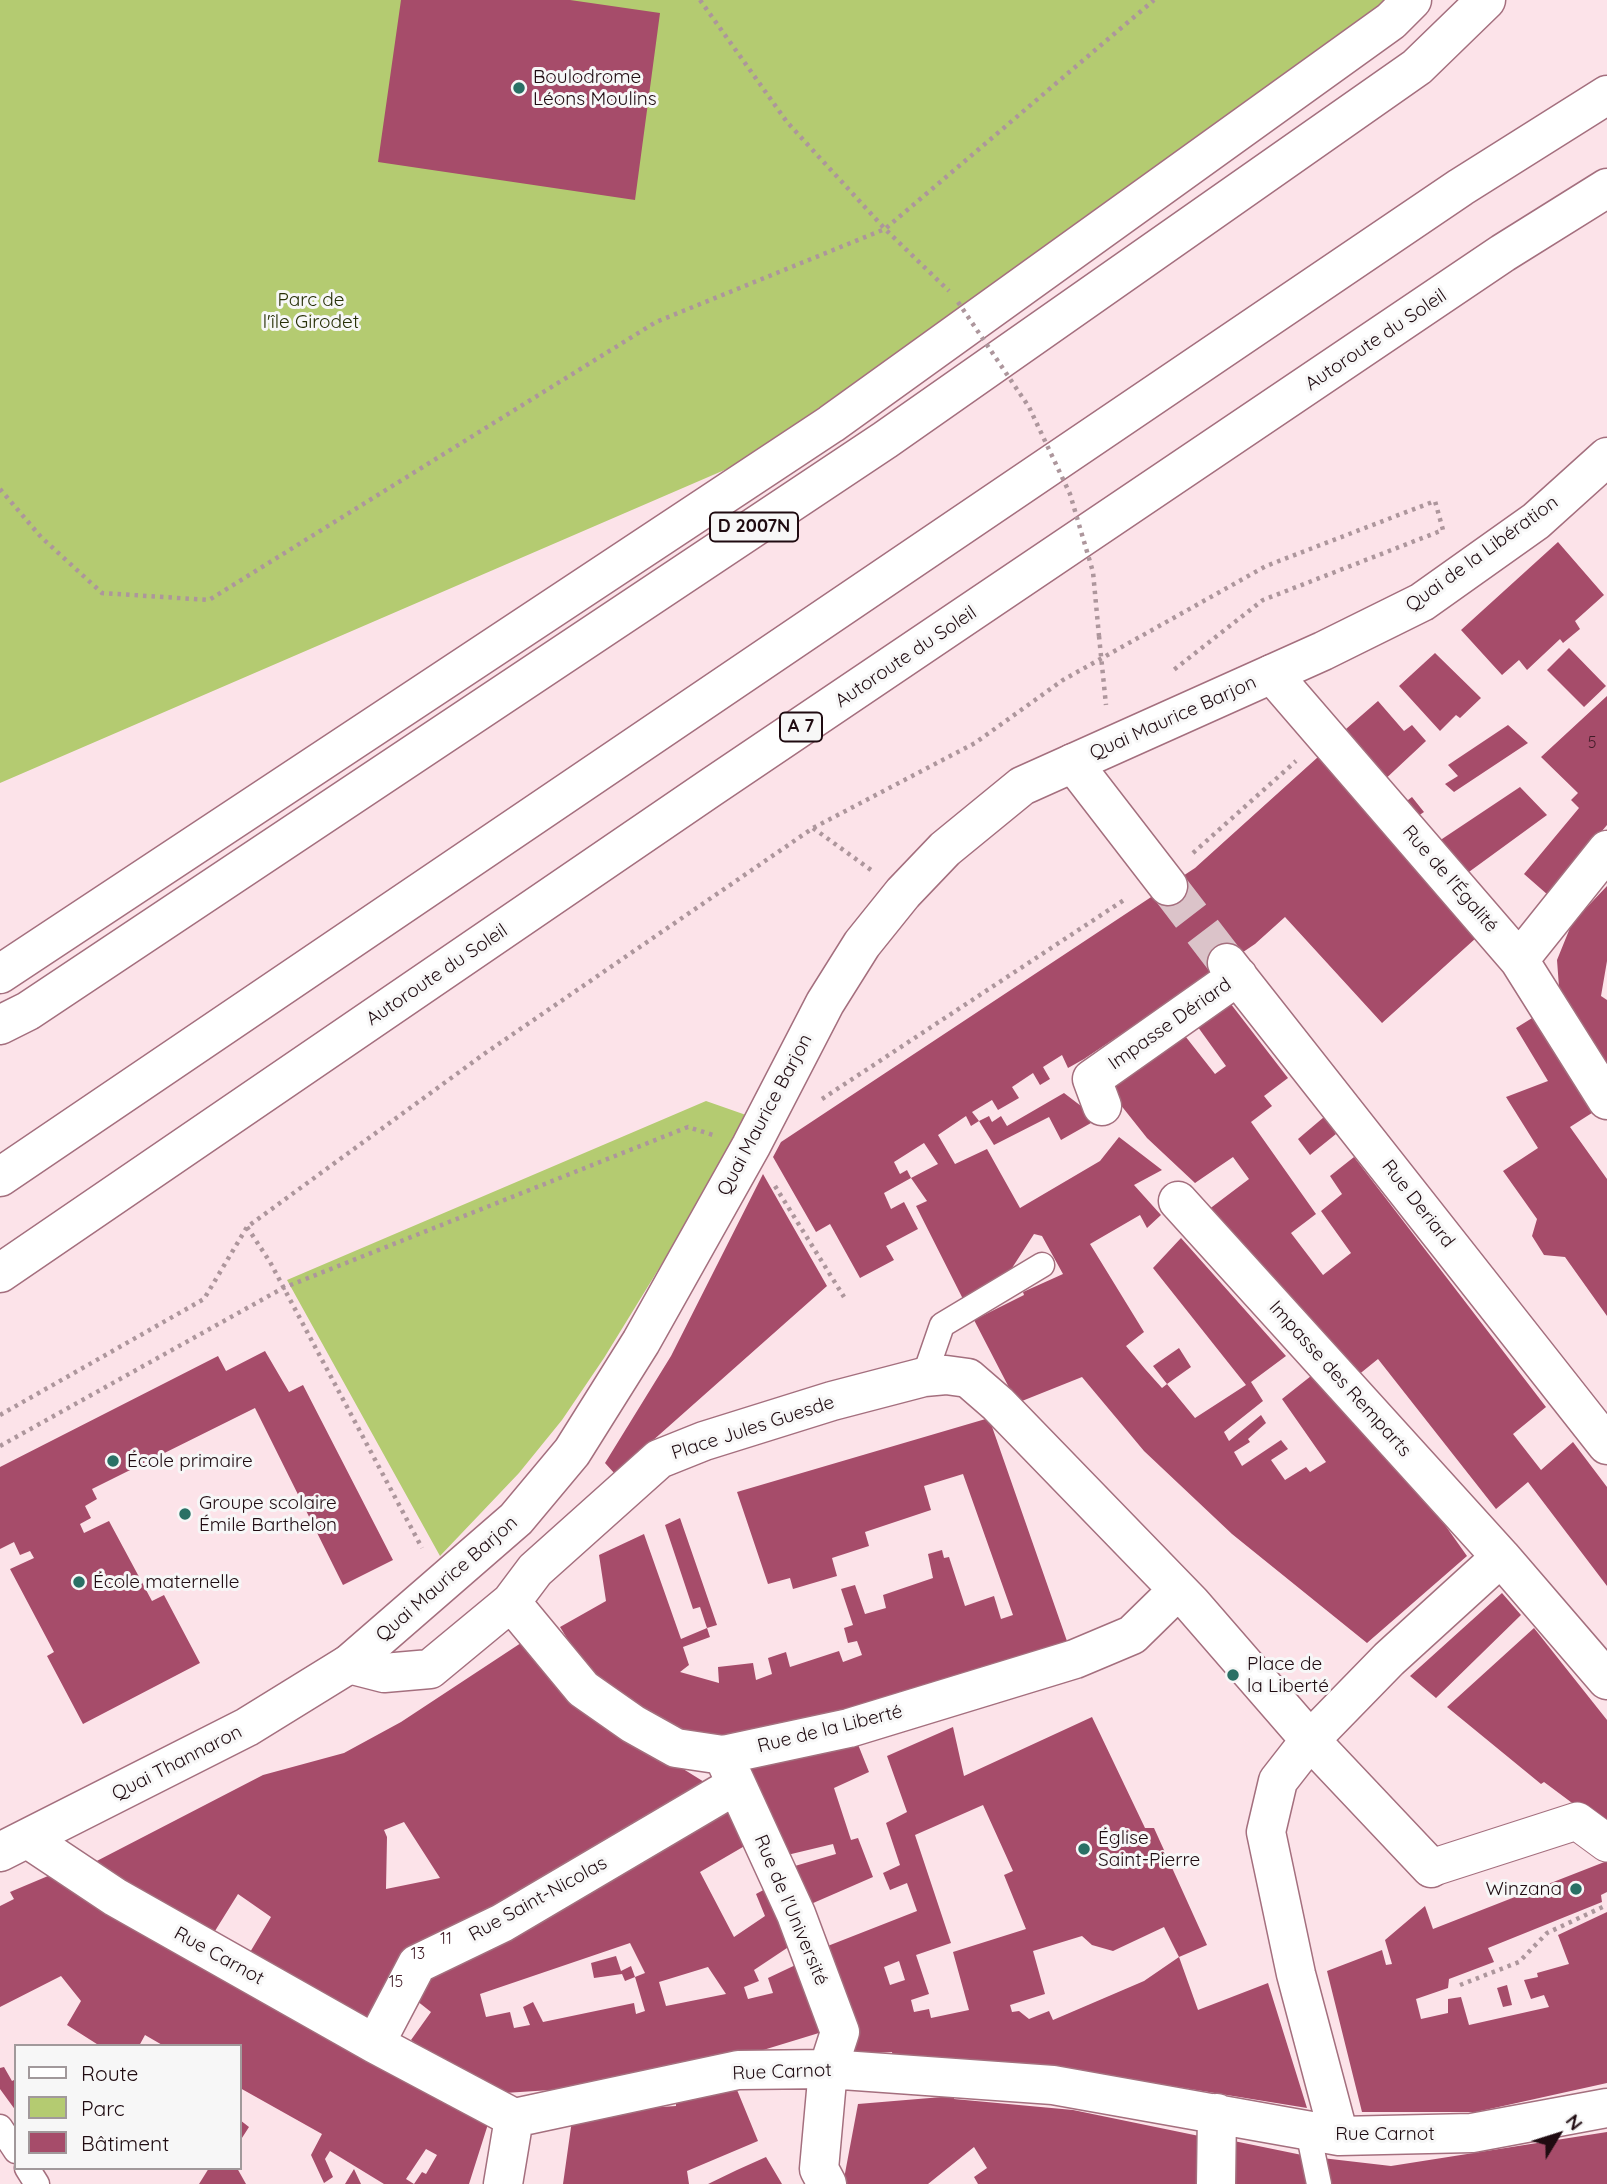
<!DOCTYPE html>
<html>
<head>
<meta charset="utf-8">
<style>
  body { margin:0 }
  #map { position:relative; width:1607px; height:2184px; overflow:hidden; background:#fce3e9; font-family:Quicksand,sans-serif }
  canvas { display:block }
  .legend { position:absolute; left:14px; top:2044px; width:228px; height:126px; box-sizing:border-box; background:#f7f7f7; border:2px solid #a1999b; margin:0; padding:9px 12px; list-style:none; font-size:21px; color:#1f0b11 }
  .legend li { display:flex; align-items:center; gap:14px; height:35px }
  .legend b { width:35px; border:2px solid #a1999b }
  .north { position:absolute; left:1523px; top:2100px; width:70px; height:70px; -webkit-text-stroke:5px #f7f7f7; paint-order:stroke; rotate:52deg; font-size:19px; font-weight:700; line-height:28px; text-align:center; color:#1f0b11 }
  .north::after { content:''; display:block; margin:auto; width:24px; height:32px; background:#1f0b11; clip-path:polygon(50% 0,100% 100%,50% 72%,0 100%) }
</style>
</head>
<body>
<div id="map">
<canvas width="1607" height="2184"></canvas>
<ul class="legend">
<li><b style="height:9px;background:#fff"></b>Route</li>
<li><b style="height:19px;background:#b4cb71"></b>Parc</li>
<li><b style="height:19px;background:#a64c6a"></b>Bâtiment</li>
</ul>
<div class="north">N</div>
</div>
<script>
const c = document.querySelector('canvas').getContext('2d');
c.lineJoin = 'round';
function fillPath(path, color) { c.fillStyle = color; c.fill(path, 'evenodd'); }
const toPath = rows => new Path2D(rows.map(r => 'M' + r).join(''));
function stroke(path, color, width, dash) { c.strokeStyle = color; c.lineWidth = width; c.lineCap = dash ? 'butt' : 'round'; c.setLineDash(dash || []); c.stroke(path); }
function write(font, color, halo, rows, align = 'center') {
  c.font = font + ' Quicksand,sans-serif'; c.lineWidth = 6; c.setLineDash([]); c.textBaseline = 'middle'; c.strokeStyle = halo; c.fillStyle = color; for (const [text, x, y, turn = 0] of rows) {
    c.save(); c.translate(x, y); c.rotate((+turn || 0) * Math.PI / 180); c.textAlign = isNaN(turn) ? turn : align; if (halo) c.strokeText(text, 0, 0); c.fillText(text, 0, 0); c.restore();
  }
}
fillPath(toPath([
  [0,0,1412,0,831,424,0,783],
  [706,1101,746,1115,720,1169,604,1358,562,1420,519,1473,440,1556,287,1280]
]), '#b4cb71');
fillPath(toPath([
  [401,0,570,0,660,13,635,200,378,162],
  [1558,542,1604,595,1575,621,1580,629,1563,643,1560,639,1527,670,1519,660,1502,675,1461,630],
  [1569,648,1606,686,1584,707,1547,670],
  [1435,653,1481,698,1460,718,1456,715,1440,731,1399,686],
  [1607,696,1607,825,1548,895,1524,874,1579,808,1571,800,1578,793,1541,757],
  [1378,701,1404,731,1412,725,1426,741,1380,784,1338,736],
  [1508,725,1528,743,1454,792,1445,784,1458,776,1448,765],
  [1318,757,1476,938,1382,1023,1285,917,1255,944,1084,1059,1068,1068,1062,1055,1043,1067,1050,1079,1040,1085,1033,1073,1012,1087,1019,1098,998,1110,992,1100,972,1112,979,1121,971,1126,966,1116,938,1135,955,1164,987,1149,1020,1208,1100,1161,1119,1137,1162,1170,1134,1185,1161,1215,1147,1228,1140,1215,1090,1244,1144,1332,1126,1346,1145,1369,1162,1388,1167,1384,1195,1418,1246,1385,1153,1268,1181,1238,1286,1356,1251,1382,1263,1401,1224,1432,1229,1441,1261,1415,1266,1423,1248,1439,1250,1442,1234,1452,1242,1466,1281,1440,1288,1449,1271,1460,1285,1480,1306,1467,1310,1472,1326,1462,1282,1399,1311,1376,1445,1525,1467,1556,1367,1643,1232,1534,1144,1451,1082,1377,1017,1403,974,1320,1024,1295,1023,1292,1063,1274,1042,1236,1034,1234,1003,1282,966,1305,916,1206,927,1201,911,1178,938,1164,924,1143,894,1162,900,1174,907,1170,911,1178,884,1193,891,1209,904,1202,918,1229,886,1246,894,1260,860,1278,830,1224,816,1232,773,1157,781,1142,1195,868],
  [1520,787,1547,815,1462,877,1433,845],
  [1412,797,1424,812,1412,820,1400,806],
  [1607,886,1607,961,1601,996,1607,1000,1607,1068,1559,987,1557,960,1572,923],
  [1227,999,1288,1078,1264,1096,1272,1106,1251,1122,1316,1214,1291,1233,1323,1275,1351,1253,1321,1211,1342,1194,1330,1176,1354,1157,1546,1407,1513,1434,1541,1470,1573,1442,1607,1487,1607,1586,1528,1482,1496,1509,1378,1359,1357,1376,1208,1210,1249,1179,1233,1157,1195,1183,1147,1138,1108,1089,1182,1032,1215,1074,1226,1066,1195,1023],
  [1537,1015,1595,1111,1570,1127,1607,1179,1607,1316,1565,1257,1544,1255,1532,1236,1537,1219,1503,1171,1538,1148,1506,1097,1548,1081,1516,1028],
  [1064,1093,1098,1119,1061,1140,1049,1117,994,1145,979,1121,989,1116,992,1122,1001,1116,1007,1126],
  [1324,1117,1336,1134,1310,1155,1298,1139],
  [763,1174,827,1286,615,1474,605,1463,671,1356],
  [1179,1348,1191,1367,1167,1384,1153,1366],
  [265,1351,289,1392,303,1385,393,1560,343,1585,255,1408,92,1489,97,1499,85,1506,91,1518,80,1524,84,1533,109,1521,152,1601,164,1595,200,1663,83,1724,47,1656,54,1652,10,1569,34,1558,30,1551,20,1555,14,1542,0,1549,0,1467,218,1356,226,1371],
  [989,1418,1068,1644,744,1739,682,1734,594,1682,560,1627,606,1601,599,1555,644,1534,681,1639,707,1628,700,1607,693,1609,665,1525,680,1518,717,1625,707,1628,710,1637,683,1647,689,1665,680,1672,719,1683,718,1667,753,1663,756,1680,772,1674,768,1658,786,1652,790,1667,839,1651,843,1662,862,1655,857,1641,848,1643,844,1628,853,1625,841,1589,855,1585,865,1614,886,1608,883,1595,933,1578,928,1554,942,1550,944,1558,949,1557,965,1606,994,1596,1001,1619,1013,1615,963,1474,924,1486,931,1510,865,1532,869,1546,832,1558,837,1576,793,1589,790,1578,768,1584,737,1492],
  [1502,1593,1521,1615,1436,1698,1410,1676],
  [1534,1628,1607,1720,1607,1829,1544,1782,1541,1784,1447,1707],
  [524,1641,680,1767,709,1785,544,1884,369,2028,246,1959,271,1917,238,1894,210,1939,89,1865,263,1775,344,1753,401,1722],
  [404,1822,440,1878,386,1889,387,1837,384,1830],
  [1092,1717,1145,1828,1154,1828,1207,1945,1179,1957,1198,2010,1268,1983,1307,2108,1147,2082,893,2058,892,2052,856,2054,820,1949,917,1911,907,1883,890,1890,883,1873,900,1865,886,1823,907,1812,887,1756,953,1727,964,1776],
  [983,1805,1013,1871,1004,1875,1026,1929,953,1952,969,2010,931,2018,929,2009,914,2012,911,2000,929,1994,916,1955,951,1943,915,1835],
  [1164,1927,1179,1957,1144,1981,1053,2020,1049,2011,1029,2019,1019,2011,1012,2012,1010,2005,1045,1994,1033,1951,1082,1936,1092,1945,1113,1951],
  [899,1961,905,1980,890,1985,884,1967],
  [855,1737,869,1772,834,1788,851,1840,858,1838,873,1877,804,1907,788,1868,836,1854,833,1844,783,1856,746,1763],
  [731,1808,748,1844,700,1872,734,1937,765,1916,756,1894,769,1887,796,1942,754,1970,759,1981,744,1987,748,1999,773,1993,768,1978,804,1961,832,2029,737,2058,551,2090,489,2094,411,2040,431,2012,412,1997,424,1972],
  [630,1943,645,1973,635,1977,631,1966,621,1971,616,1956,591,1963,594,1978,622,1974,625,1981,635,1977,645,2011,636,2014,634,2003,543,2022,533,2002,523,2007,530,2025,514,2028,510,2012,486,2017,480,1994],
  [708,1967,726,1994,666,2006,659,1982],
  [1607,1861,1607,1892,1601,1895,1602,1902,1488,1948,1494,1962,1449,1979,1448,1988,1416,1999,1421,2019,1448,2013,1448,1999,1461,1997,1469,2025,1549,2007,1544,1995,1531,1999,1524,1980,1538,1977,1537,1973,1569,1964,1558,1935,1607,1912,1607,2083,1476,2112,1362,2112,1327,1971,1382,1950,1386,1965,1392,1964,1385,1940,1425,1906,1433,1929],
  [48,1876,489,2121,469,2184,384,2184,330,2151,325,2159,333,2177,324,2183,311,2155,322,2134,240,2088,240,2046,164,2046,145,2035,139,2046,100,2046,67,2025,81,2001,61,1976,0,2007,0,1906,14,1899,10,1892],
  [426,2149,437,2155,426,2174,422,2172,414,2184,406,2179],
  [1507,1985,1512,2005,1503,2007,1497,1988],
  [4,2067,12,2081,16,2079,16,2111,0,2089,0,2068],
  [735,2085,758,2141,687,2171,689,2184,563,2184,573,2113,676,2106,676,2103],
  [954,2096,954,2099,1073,2110,1204,2137,1205,2184,978,2184,974,2177,987,2168,974,2147,928,2184,843,2184,858,2104],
  [240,2120,249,2127,240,2141],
  [1607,2132,1607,2184,1327,2184,1322,2158,1391,2166],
  [1229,2140,1302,2155,1307,2184,1229,2184],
  [766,2157,782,2184,708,2184,737,2170],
  [209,2168,237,2168,246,2184,199,2184],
  [354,2169,361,2184,345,2184]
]), '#a64c6a');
stroke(toPath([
  [1168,886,1227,963]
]), '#dbc3c9', 38, [38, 19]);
const service = toPath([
  [924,1377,942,1325,1042,1265],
  [0,2127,16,2151],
  [1308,2131,1319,2184],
  [27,2168,37,2184]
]);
const pedestrian = toPath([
  [1431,1868,1577,1821,1607,1843]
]);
const minor = toPath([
  [1272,674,1519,960,1607,1100],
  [1073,763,1168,886],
  [1519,960,1607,850],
  [1227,963,1607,1445],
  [1102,1106,1092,1079,1238,976],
  [1178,1201,1501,1557,1607,1680],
  [511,1602,583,1689,633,1724,676,1748,723,1755,849,1728,1075,1659,1132,1635,1178,1590],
  [349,1664,384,1673,430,1669,511,1602,535,1570,659,1459,704,1441,832,1401,924,1377,946,1375,968,1378,998,1404,1191,1603,1310,1740,1431,1868],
  [723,1755,796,1914,840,2032,828,2069,819,2169,827,2184],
  [28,1839,115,1897,375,2044,514,2118,738,2070,828,2069,1053,2085,1339,2136,1472,2133,1607,2108],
  [375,2044,417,1964,502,1923,736,1785],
  [1339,2136,1296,1974,1266,1832,1278,1781,1310,1740,1389,1659,1501,1557],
  [503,2184,514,2118],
  [1216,2184,1217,2113]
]);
const tertiary = toPath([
  [0,1852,247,1727,349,1664,516,1519,572,1452,641,1342,751,1146,825,1003,862,944,903,893,945,849,1022,786,1323,651,1422,602,1536,521,1607,457]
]);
const primary = toPath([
  [0,974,831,424,1391,21,1412,0],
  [0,1025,28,1011,885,440,1417,67,1486,0]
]);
const motorway = toPath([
  [0,1177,1461,187,1607,95],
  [0,1273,710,788,1503,253,1607,188]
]);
stroke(service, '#a46f7e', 27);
stroke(pedestrian, '#a46f7e', 39);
stroke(minor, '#a46f7e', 41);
stroke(tertiary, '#a46f7e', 41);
stroke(primary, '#a46f7e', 41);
stroke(motorway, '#a46f7e', 41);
stroke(toPath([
  [700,0,787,122,885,229,949,291],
  [0,489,41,537,102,593,209,600,656,322,885,229,1154,0],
  [1099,636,1106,705],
  [813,828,871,870],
  [1193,853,1296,761],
  [822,1099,1127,898],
  [775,1186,844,1297],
  [247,1227,270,1262,422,1548],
  [0,1415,204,1299,247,1227,484,1054,813,828,975,743,1063,680,1266,566,1435,501,1443,530,1263,600,1171,672],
  [0,1446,283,1288,688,1127,713,1135],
  [1460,1985,1519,1962,1547,1933,1607,1905]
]), '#ad969c', 4.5, [3.5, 5]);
stroke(service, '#fff', 24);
stroke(pedestrian, '#fff', 37);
stroke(minor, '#fff', 38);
stroke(tertiary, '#fff', 38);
stroke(primary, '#fff', 38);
stroke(motorway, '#fff', 38);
stroke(toPath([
  [958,302,1029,407,1070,494,1093,572,1099,636]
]), '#ad969c', 4.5, [3.5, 5]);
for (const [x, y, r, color] of [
  [519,88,7,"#2a7065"],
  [113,1461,7,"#2a7065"],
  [185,1514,7,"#2a7065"],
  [79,1582,7,"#2a7065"],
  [1233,1675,7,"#2a7065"],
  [1084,1849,7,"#2a7065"],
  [1576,1889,7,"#2a7065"]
]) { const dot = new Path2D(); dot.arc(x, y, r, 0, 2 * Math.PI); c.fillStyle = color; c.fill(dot); stroke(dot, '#f7f7f7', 2.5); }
write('16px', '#411b27', null, [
  ["5",1592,743],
  ["11",446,1939],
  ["13",418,1954],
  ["15",396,1982]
]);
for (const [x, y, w] of [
  [754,527,88],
  [801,727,42]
]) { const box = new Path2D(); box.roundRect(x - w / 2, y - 14.5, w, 29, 5); c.fillStyle = '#f7f7f7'; c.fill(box); stroke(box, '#1f0b11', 2); }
write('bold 18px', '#1f0b11', null, [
  ["D 2007N",754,527],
  ["A 7",801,727]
]);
write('19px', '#1f0b11', '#f7f7f7', [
  ["Boulodrome",533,77],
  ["Léons Moulins",533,99],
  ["École primaire",127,1461],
  ["Groupe scolaire",199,1503],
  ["Émile Barthelon",199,1525],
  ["École maternelle",93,1582],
  ["Place de",1247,1664],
  ["la Liberté",1247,1686],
  ["Église",1098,1838],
  ["Saint-Pierre",1098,1860],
  ["Winzana",1562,1889,"right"]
], 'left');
write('19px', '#262f06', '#f7f7f7', [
  ["Parc de",311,300],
  ["l'île Girodet",311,322]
]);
write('19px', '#1f0b11', '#f7f7f7', [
  ["Autoroute du Soleil",1376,340,-34],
  ["Quai de la Libération",1482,554,-36],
  ["Autoroute du Soleil",906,657,-34],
  ["Quai Maurice Barjon",1173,718,-24],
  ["Rue de l'Égalité",1450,879,49],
  ["Autoroute du Soleil",437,975,-34],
  ["Impasse Dériard",1170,1024,-35],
  ["Quai Maurice Barjon",765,1115,-62],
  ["Rue Deriard",1418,1204,52],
  ["Impasse des Remparts",1340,1379,48],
  ["Place Jules Guesde",753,1428,-18],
  ["Quai Maurice Barjon",447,1579,-41],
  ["Rue de la Liberté",830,1729,-14],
  ["Quai Thannaron",177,1763,-27],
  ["Rue Saint-Nicolas",538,1899,-29],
  ["Rue de l'Université",791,1910,67],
  ["Rue Carnot",219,1956,29],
  ["Rue Carnot",782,2072,-2],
  ["Rue Carnot",1385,2134]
]);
</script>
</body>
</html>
